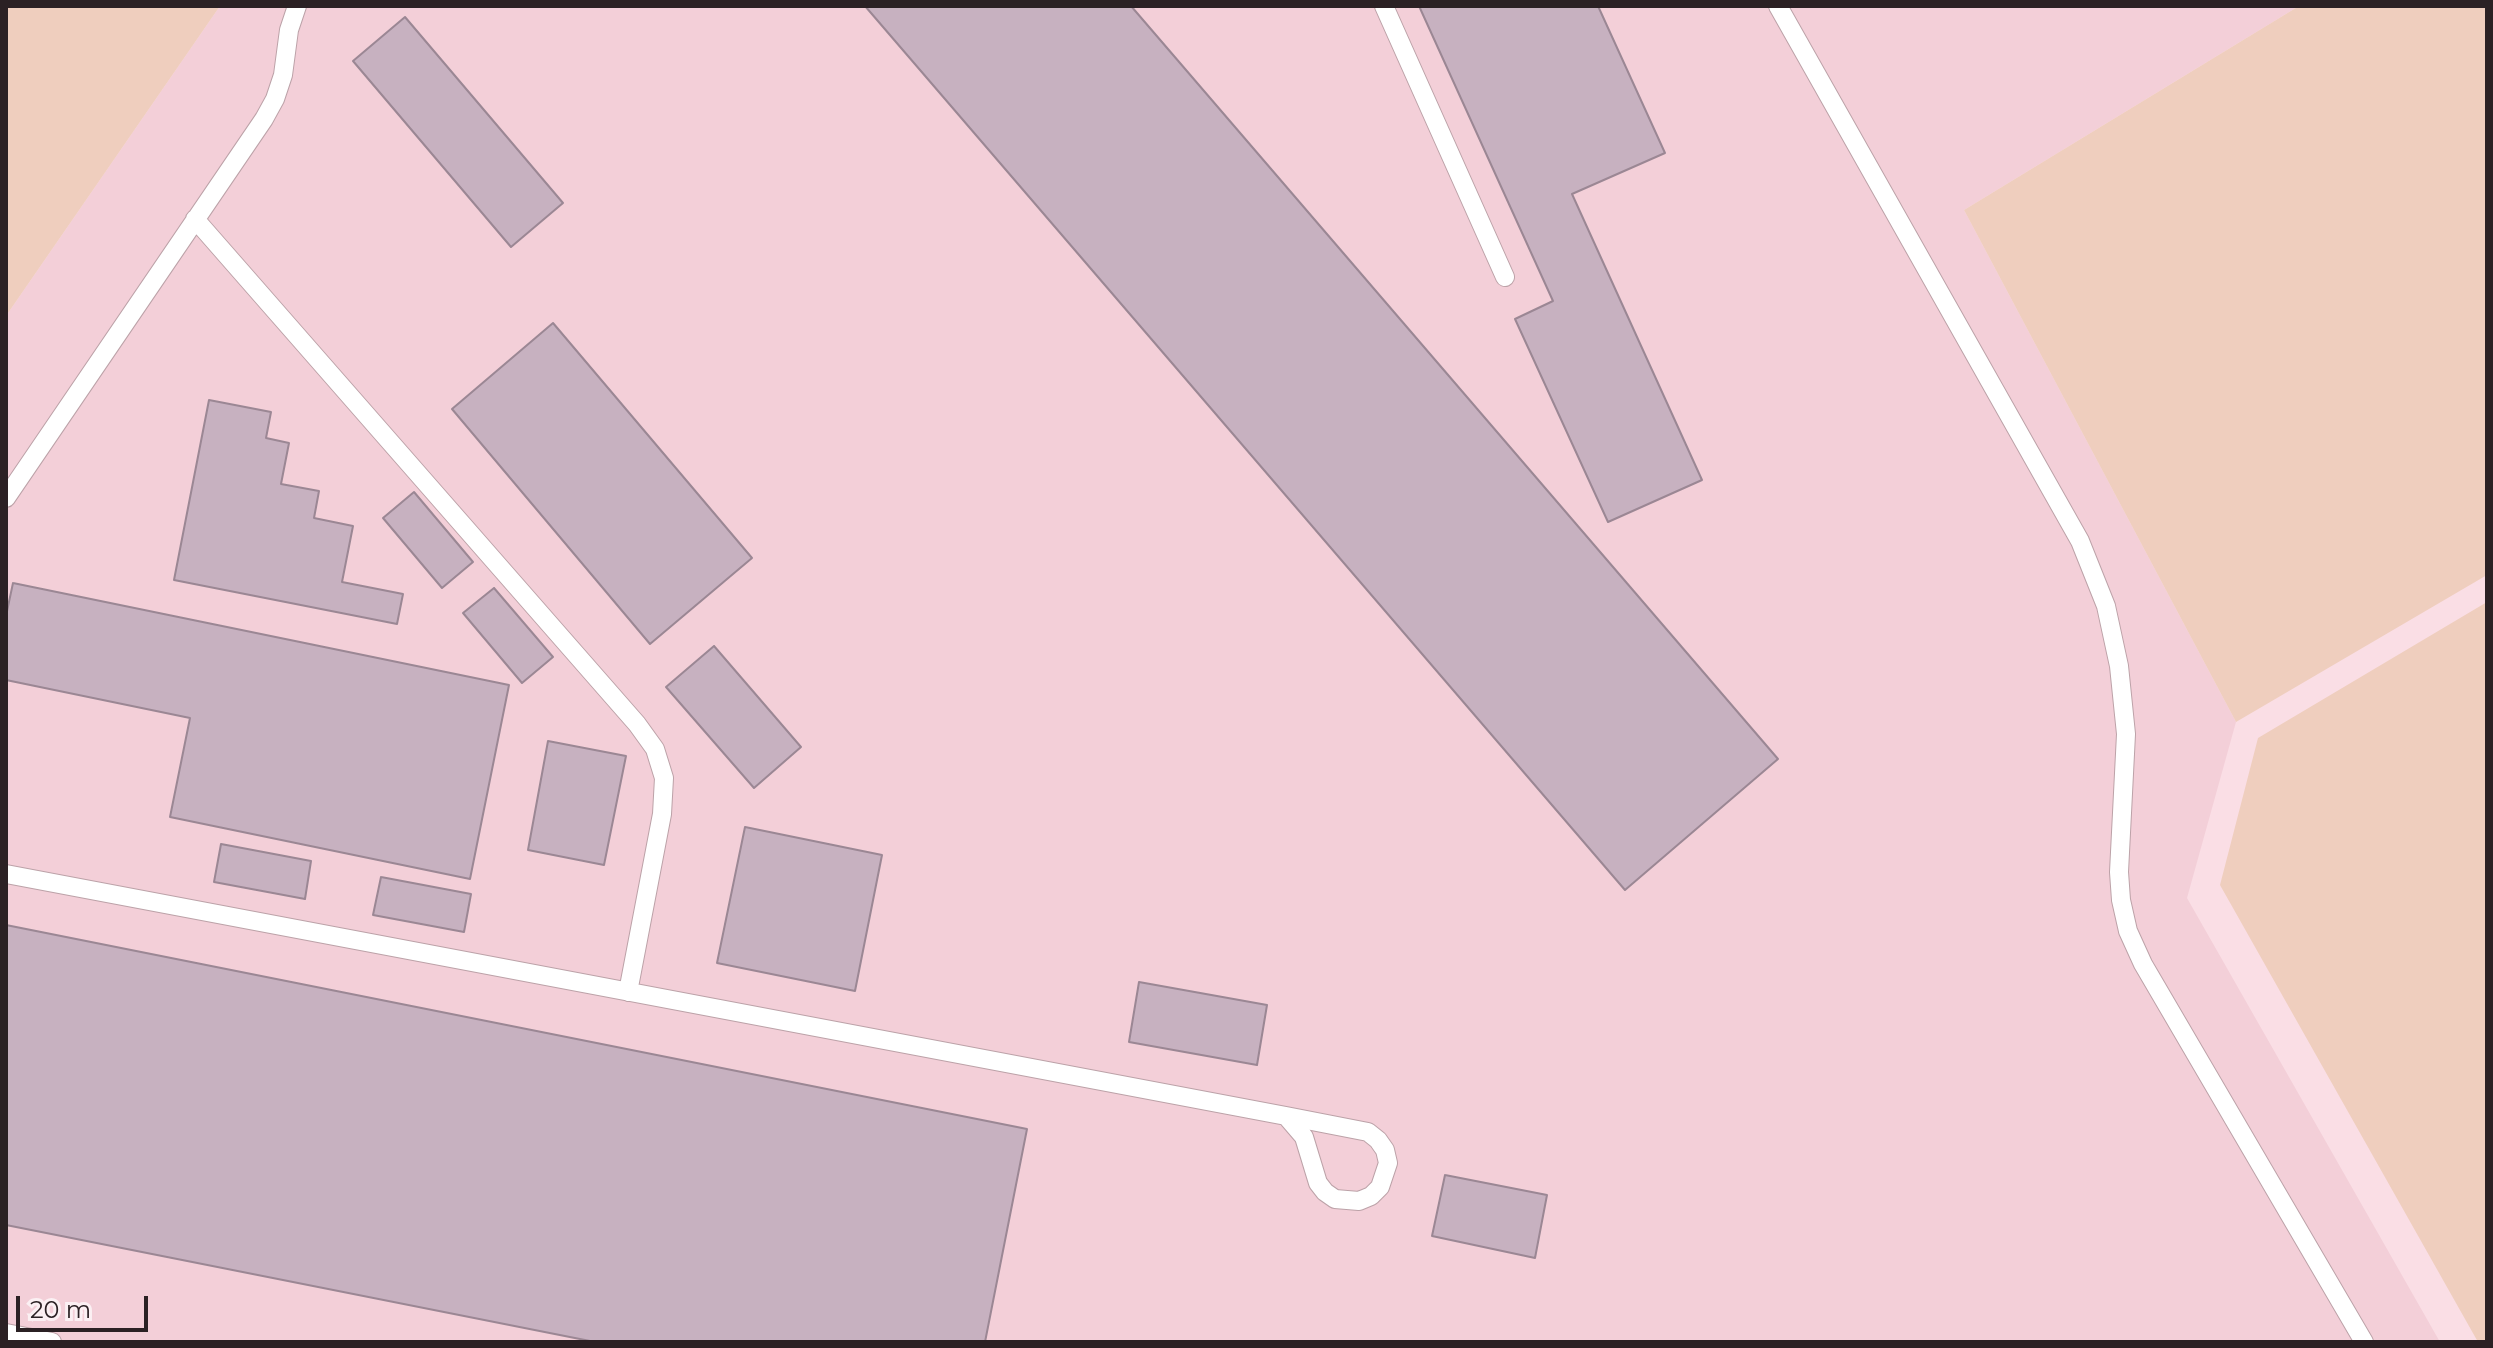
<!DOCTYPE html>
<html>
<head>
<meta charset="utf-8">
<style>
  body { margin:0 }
  #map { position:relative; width:2493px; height:1348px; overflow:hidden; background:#fadee5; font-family:Montserrat,sans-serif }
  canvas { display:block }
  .frame { position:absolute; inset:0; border:8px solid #2b2124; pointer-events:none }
  .scale { position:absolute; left:16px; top:1296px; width:132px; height:36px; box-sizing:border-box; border:4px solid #2b2124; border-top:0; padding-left:10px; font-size:24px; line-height:28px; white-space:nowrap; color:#2b2124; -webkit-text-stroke:6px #fbf0f3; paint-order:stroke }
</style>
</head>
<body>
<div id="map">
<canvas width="2493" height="1348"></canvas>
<div class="frame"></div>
<div class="scale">20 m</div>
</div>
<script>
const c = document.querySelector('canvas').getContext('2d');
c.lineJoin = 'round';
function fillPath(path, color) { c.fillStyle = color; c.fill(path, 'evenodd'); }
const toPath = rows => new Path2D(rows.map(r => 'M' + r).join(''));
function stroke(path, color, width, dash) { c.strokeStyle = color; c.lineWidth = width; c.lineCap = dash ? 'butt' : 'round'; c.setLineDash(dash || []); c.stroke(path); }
fillPath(toPath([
  [220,6,2299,6,1964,210,2236,722,2187,898,2440,1342,6,1342,6,316]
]), '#f3cfd8');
fillPath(toPath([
  [6,6,220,6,6,316],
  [2299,6,2487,6,2487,575,2236,722,1964,210],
  [2487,602,2487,1342,2478,1342,2220,885,2258,738]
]), '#efcebe');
const building = toPath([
  [865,6,1131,6,1778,759,1625,890,865,6],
  [1419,6,1598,6,1665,153,1572,194,1702,480,1608,522,1515,319,1553,301,1419,6],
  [405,17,563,203,511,247,353,61,405,17],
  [553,323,752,558,650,644,452,409,553,323],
  [209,400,271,412,266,438,289,443,281,484,319,491,314,518,353,526,342,582,403,594,397,624,174,580,209,400],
  [414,492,473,562,442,588,383,518,414,492],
  [13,583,509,685,470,879,170,817,190,718,6,680,6,616,13,583],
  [494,588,553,657,522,683,463,613,494,588],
  [714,646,801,747,754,788,666,687,714,646],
  [548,741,626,756,604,865,528,850,548,741],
  [745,827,882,855,855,991,717,963,745,827],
  [221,844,311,861,305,899,214,882,221,844],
  [381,877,471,894,464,932,373,915,381,877],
  [6,925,1027,1129,985,1342,595,1342,6,1225,6,925],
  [1139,982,1267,1005,1257,1065,1129,1042,1139,982],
  [1445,1175,1547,1195,1535,1258,1432,1236,1445,1175]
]);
fillPath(building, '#c7b1c0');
stroke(building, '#9b8794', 2);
const lane = toPath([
  [1384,6,1505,277],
  [1778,6,2080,541,2106,606,2119,666,2126,734,2119,872,2121,900,2128,931,2143,964,2364,1342],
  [195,219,637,724,655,749,664,778,662,814,628,992],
  [6,498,264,119,275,99,283,75,289,30,297,6],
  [6,874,1286,1116],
  [1286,1116,1368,1132,1378,1140,1385,1150,1388,1163,1380,1187,1371,1196,1359,1201,1335,1199,1325,1192,1318,1183,1304,1137,1286,1116],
  [6,1333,52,1342]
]);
stroke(lane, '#bca2a8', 20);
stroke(lane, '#fff', 18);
</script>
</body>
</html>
